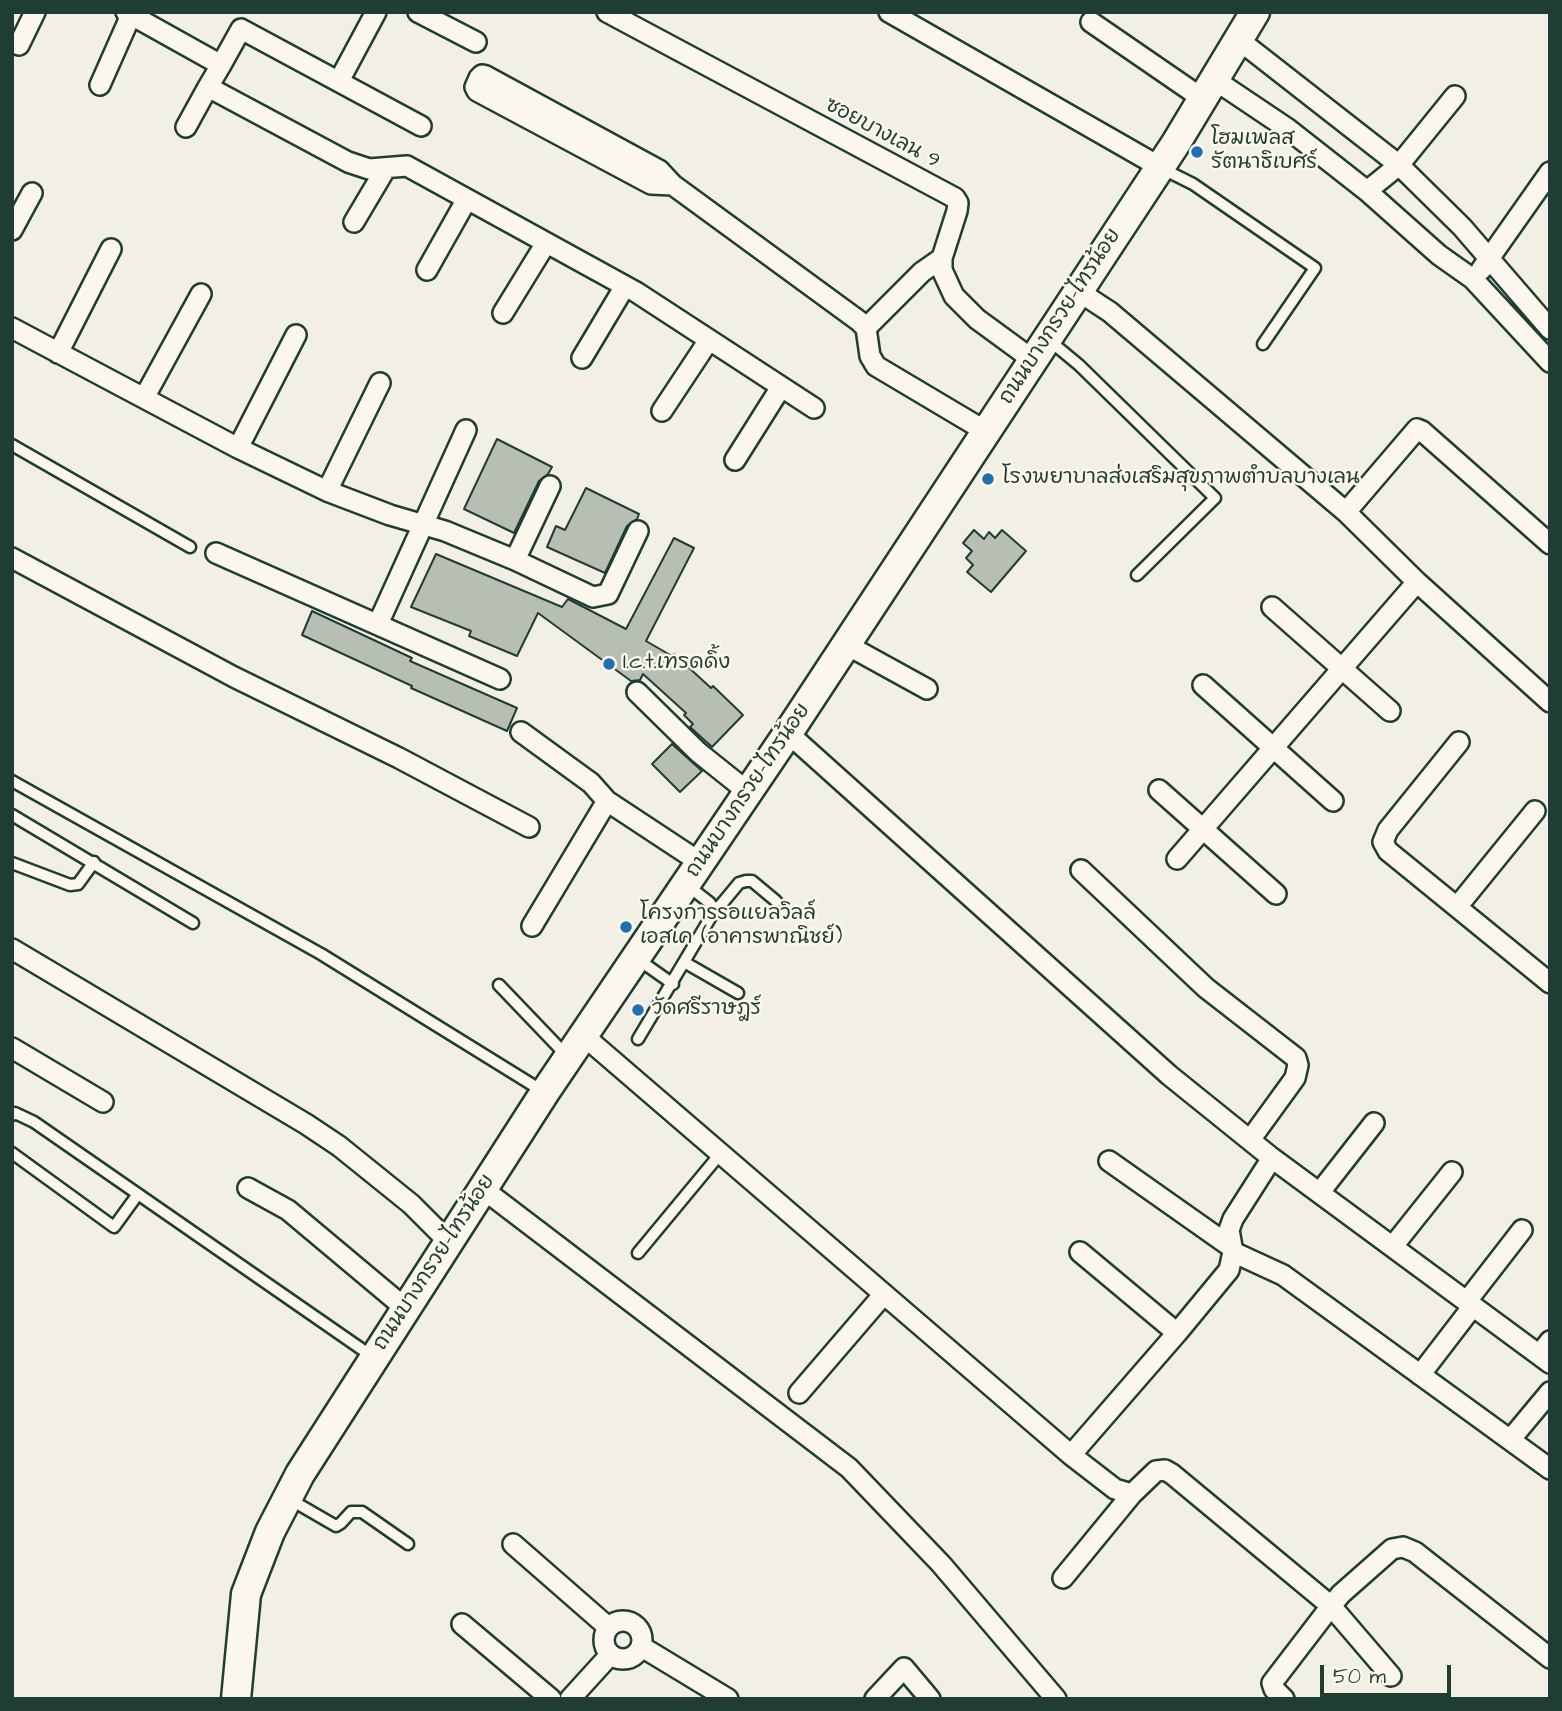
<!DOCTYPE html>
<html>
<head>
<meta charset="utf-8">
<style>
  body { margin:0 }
  #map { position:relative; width:1562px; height:1711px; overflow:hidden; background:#f2f0e5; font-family:"Architects Daughter",sans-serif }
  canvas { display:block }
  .frame { position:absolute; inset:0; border:14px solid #1f3d34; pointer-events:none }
  .scale { position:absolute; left:1320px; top:1665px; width:131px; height:32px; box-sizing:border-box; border:4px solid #1f3d34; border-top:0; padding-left:9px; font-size:21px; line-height:24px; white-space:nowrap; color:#1f3d34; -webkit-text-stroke:5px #fbf7ec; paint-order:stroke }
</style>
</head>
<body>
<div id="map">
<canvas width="1562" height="1711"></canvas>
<div class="frame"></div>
<div class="scale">50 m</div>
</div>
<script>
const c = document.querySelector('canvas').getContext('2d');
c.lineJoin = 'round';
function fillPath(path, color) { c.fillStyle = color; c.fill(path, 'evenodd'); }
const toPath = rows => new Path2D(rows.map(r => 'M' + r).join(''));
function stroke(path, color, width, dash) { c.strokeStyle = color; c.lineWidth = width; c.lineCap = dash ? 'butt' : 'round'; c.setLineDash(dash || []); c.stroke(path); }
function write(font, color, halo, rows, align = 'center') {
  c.font = font + ' "Architects Daughter","Playpen Sans Thai",sans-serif'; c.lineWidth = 5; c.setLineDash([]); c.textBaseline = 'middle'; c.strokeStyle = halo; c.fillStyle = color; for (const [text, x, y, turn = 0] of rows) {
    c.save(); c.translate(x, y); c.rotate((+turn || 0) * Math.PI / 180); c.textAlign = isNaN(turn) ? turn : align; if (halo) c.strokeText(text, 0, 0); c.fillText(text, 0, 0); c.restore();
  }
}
const building = toPath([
  [497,439,552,467,548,474,539,481,514,533,464,509,497,439],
  [586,488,639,514,637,519,627,526,605,573,547,547,556,526,565,530,586,488],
  [974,530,984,539,989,532,995,538,1002,530,1026,551,991,592,967,572,973,565,966,558,972,551,963,543,974,530],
  [674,538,694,548,646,641,672,656,674,654,711,688,713,686,743,715,712,747,690,727,693,724,684,715,686,713,643,674,640,680,631,681,538,613,517,656,469,636,471,631,411,607,436,554,562,607,568,599,626,629,674,538],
  [312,611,412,658,410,661,517,708,507,731,411,688,412,686,302,635,312,611],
  [672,744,702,771,680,792,652,764,672,744]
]);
fillPath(building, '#b7beb3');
stroke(building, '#1f3d34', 2);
const service = toPath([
  [1161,168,1193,184,1315,268,1263,344],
  [1050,341,1079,365,1215,498,1137,575],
  [12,445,190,547],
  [12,781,321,954,544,1092],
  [12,815,193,923],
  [12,863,70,885,78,884,94,862],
  [712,909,720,906,739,883,746,881,752,881,776,901],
  [639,960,673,984],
  [684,962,738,993],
  [499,985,566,1055],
  [638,1039,712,915,710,903,687,885],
  [12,1115,15,1113,34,1122,373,1357],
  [12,1153,114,1227,138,1194],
  [638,1253,720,1154],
  [291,1500,336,1526,341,1523,351,1512,362,1512,408,1544]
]);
const minor = toPath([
  [126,12,221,65,208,87,348,162,369,169,407,166,636,292,814,408],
  [418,12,476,42],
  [607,12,955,198,958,203,957,211,942,258,942,270,954,296,977,319,1033,360],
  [889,12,1160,167],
  [1091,22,1203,99],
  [1239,40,1399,165,1462,227,1550,329],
  [19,45,35,12],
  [221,65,241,29,421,126],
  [1215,80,1288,129,1367,191,1439,255,1473,279,1550,362],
  [339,81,376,12],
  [100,85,131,15],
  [186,127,208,87],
  [673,185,651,184,477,91,475,87,479,78,482,75,486,76,659,170,673,185,859,321,866,328,870,356,876,366,987,432],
  [1367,191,1399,165,1455,96],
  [354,222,386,168],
  [12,230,32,193],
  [427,270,467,199],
  [1481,270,1550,172],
  [1078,291,1110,312,1346,512,1417,582,1550,702],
  [503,313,546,243],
  [12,328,238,448,327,491,390,515,445,531,515,560,593,597,608,594,638,531],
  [866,328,922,272,942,258],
  [58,353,111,249],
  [582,358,625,286],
  [144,398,201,294],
  [662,411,709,340],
  [238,448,296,335],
  [735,460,781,387],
  [327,491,380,383],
  [1346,512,1417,429,1422,431,1550,544],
  [216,553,500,679],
  [12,558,234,677,399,758,529,827],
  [515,560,550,486],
  [1272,607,1390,711],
  [378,624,466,430],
  [847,645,927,689],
  [1203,685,1333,801],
  [637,692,698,752,748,792],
  [521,732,591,783,607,801],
  [788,733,1169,1075,1272,1158,1550,1363],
  [1459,742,1388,830,1383,842,1388,851,1550,983],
  [1159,790,1276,894],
  [1177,859,1417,582],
  [1081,870,1206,988,1296,1058,1298,1065,1295,1078,1250,1140],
  [1457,907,1535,811],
  [532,926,607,801,701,863],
  [12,949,306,1124,339,1146,411,1204,448,1241],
  [584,1036,1071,1455,1115,1489,1132,1494,1156,1471,1165,1470,1172,1474,1331,1606,1341,1594,1392,1549,1403,1547,1415,1552,1550,1658],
  [12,1048,103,1102],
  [1109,1161,1231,1247],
  [248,1188,288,1210,405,1308],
  [483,1189,849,1468,941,1564,1056,1699],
  [1320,1192,1374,1123],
  [1393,1246,1452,1172],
  [1080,1252,1177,1333],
  [1233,1252,1283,1275,1550,1469],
  [1467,1301,1522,1230],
  [1539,1355,1550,1341],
  [1420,1375,1473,1306],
  [799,1393,884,1294],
  [1510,1440,1550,1392],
  [1071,1455,1177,1333,1229,1270,1233,1252,1229,1230,1233,1219,1272,1158],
  [513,1544,608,1627],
  [1063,1578,1132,1494],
  '604 1640a19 19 0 1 1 38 0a19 19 0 1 1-38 0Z',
  [462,1624,551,1699],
  [642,1647,728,1699],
  [570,1699,610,1655],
  [875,1699,904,1668,930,1699],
  [1284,1699,1274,1689,1272,1683,1331,1606,1391,1676]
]);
const secondary = toPath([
  [236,1699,246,1594,270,1532,300,1474,545,1092,788,733,1176,143,1255,12]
]);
stroke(service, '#1f3d34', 15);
stroke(minor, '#1f3d34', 24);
stroke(secondary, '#1f3d34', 33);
stroke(service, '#fbf7ec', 10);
stroke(minor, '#fbf7ec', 19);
stroke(secondary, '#fbf7ec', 28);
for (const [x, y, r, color] of [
  [1197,152,7,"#1f6fb2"],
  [988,479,7,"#1f6fb2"],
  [609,664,7,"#1f6fb2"],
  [626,927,7,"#1f6fb2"],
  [638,1010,7,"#1f6fb2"]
]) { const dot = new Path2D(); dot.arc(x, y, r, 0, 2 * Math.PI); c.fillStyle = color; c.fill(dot); stroke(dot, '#fbf7ec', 2.5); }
write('21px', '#1f3d34', '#fbf7ec', [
  ["ซอยบางเลน 9",882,134,28],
  ["ถนนบางกรวย-ไทรน้อย",1061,317,-57],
  ["ถนนบางกรวย-ไทรน้อย",749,791,-56],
  ["ถนนบางกรวย-ไทรน้อย",435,1263,-57]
]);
write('21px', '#1f3d34', '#fbf7ec', [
  ["โฮมเพลส",1211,140],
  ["รัตนาธิเบศร์",1211,164],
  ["โรงพยาบาลส่งเสริมสุขภาพตำบลบางเลน",1002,479],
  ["I.c.t.เทรดดิ้ง",623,664],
  ["โครงการรอแยลวิลล์",640,915],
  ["เอสเค (อาคารพาณิชย์)",640,939],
  ["วัดศรีราษฎร์",652,1010]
], 'left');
</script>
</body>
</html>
